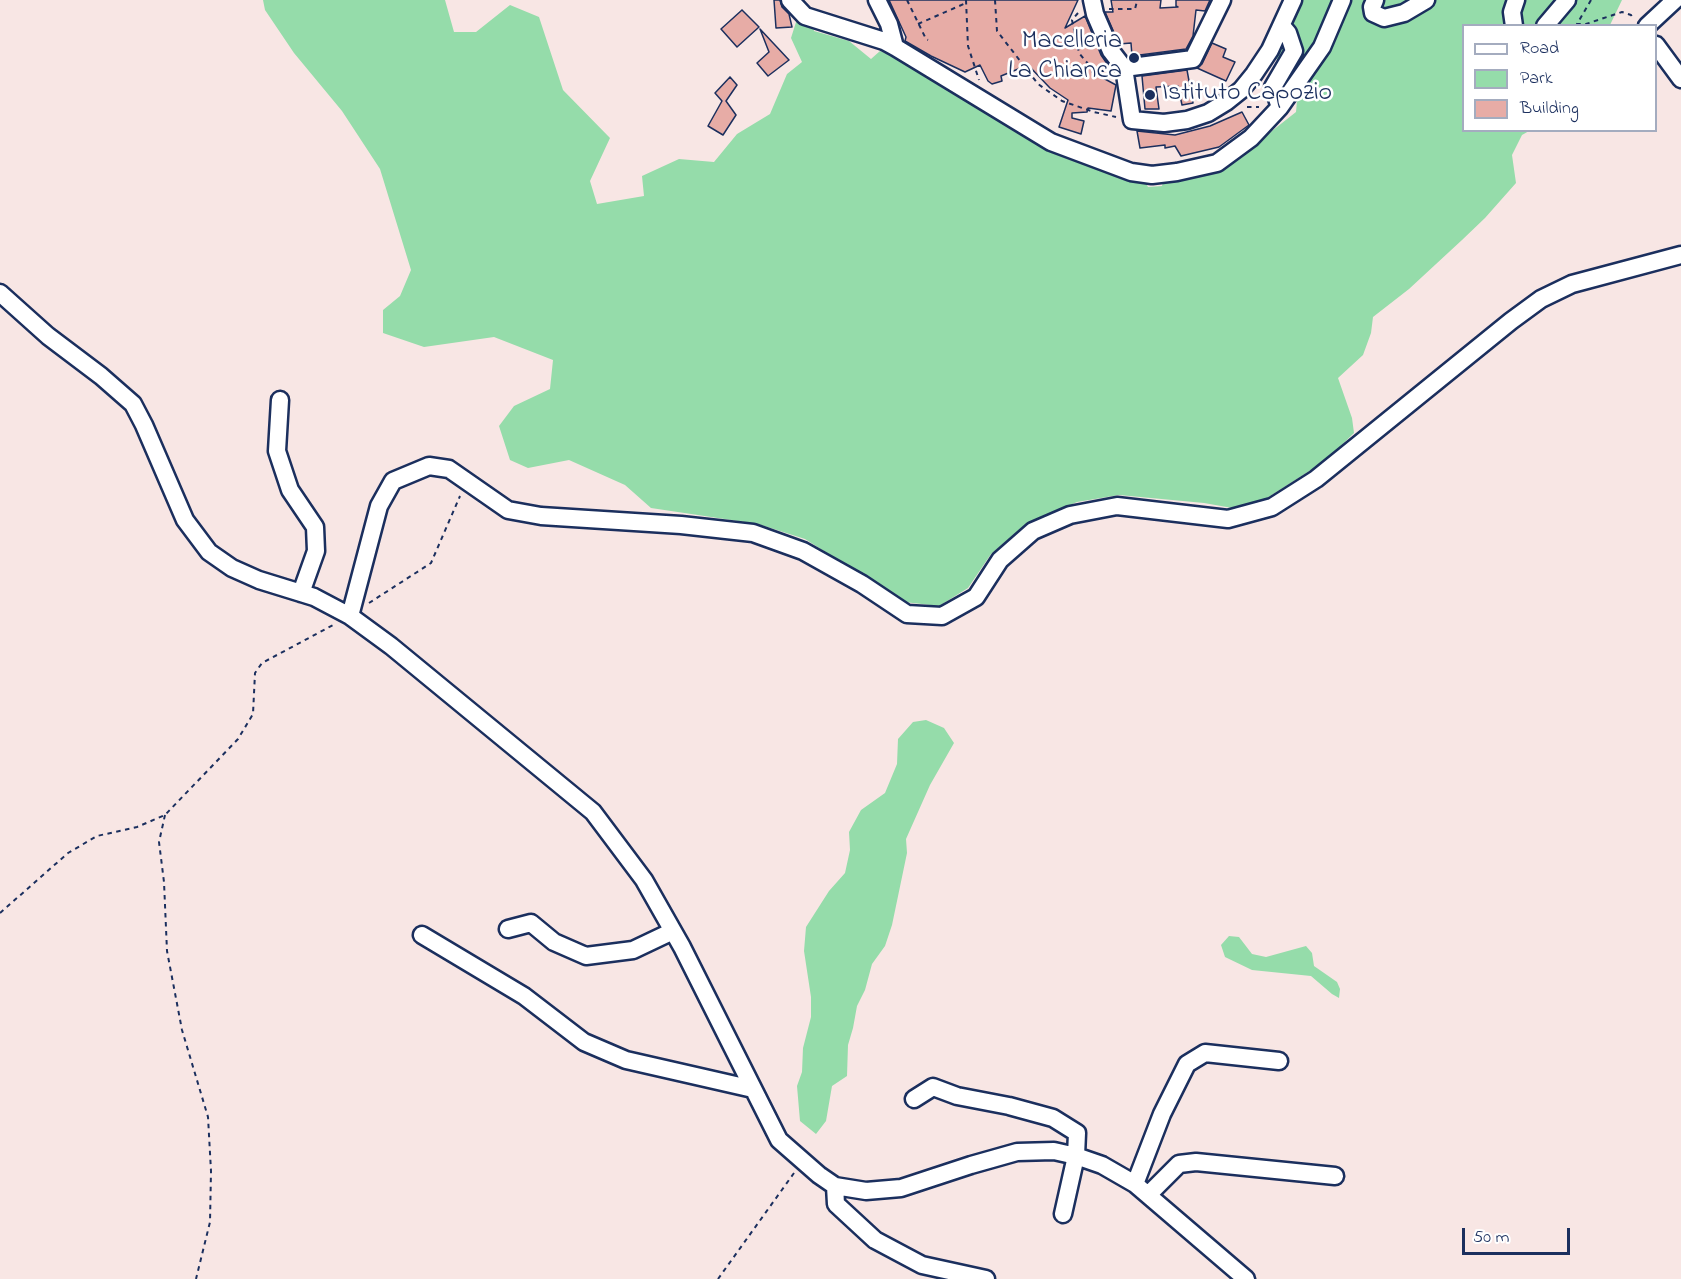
<!DOCTYPE html>
<html>
<head>
<meta charset="utf-8">
<style>
  body { margin:0 }
  #map { position:relative; width:1681px; height:1279px; overflow:hidden; background:#f8e6e4; font-family:"Indie Flower",sans-serif }
  canvas { display:block }
  .legend { position:absolute; left:1462px; top:24px; width:195px; height:108px; box-sizing:border-box; background:#fff; border:2px solid #a4acbf; margin:0; padding:8px 10px; list-style:none; font-size:18px; color:#1b2f5e }
  .legend li { display:flex; align-items:center; gap:12px; height:30px }
  .legend b { width:30px; border:2px solid #a4acbf }
  .scale { position:absolute; left:1462px; top:1228px; width:108px; height:27px; box-sizing:border-box; border:3px solid #1b2f5e; border-top:0; padding-left:8px; font-size:18px; line-height:21px; white-space:nowrap; color:#1b2f5e; -webkit-text-stroke:4px #fff; paint-order:stroke }
</style>
</head>
<body>
<div id="map">
<canvas width="1681" height="1279"></canvas>
<ul class="legend">
<li><b style="height:8px;background:#fff"></b>Road</li>
<li><b style="height:16px;background:#95dcaa"></b>Park</li>
<li><b style="height:16px;background:#e7aca6"></b>Building</li>
</ul>
<div class="scale">50 m</div>
</div>
<script>
const c = document.querySelector('canvas').getContext('2d');
c.lineJoin = 'round';
function fillPath(path, color) { c.fillStyle = color; c.fill(path, 'evenodd'); }
const toPath = rows => new Path2D(rows.map(r => 'M' + r).join(''));
function stroke(path, color, width, dash) { c.strokeStyle = color; c.lineWidth = width; c.lineCap = dash ? 'butt' : 'round'; c.setLineDash(dash || []); c.stroke(path); }
function write(font, color, halo, rows, align = 'center') {
  c.font = font + ' "Indie Flower",sans-serif'; c.lineWidth = 5; c.setLineDash([]); c.textBaseline = 'middle'; c.strokeStyle = halo; c.fillStyle = color; for (const [text, x, y, turn = 0] of rows) {
    c.save(); c.translate(x, y); c.rotate((+turn || 0) * Math.PI / 180); c.textAlign = isNaN(turn) ? turn : align; if (halo) c.strokeText(text, 0, 0); c.fillText(text, 0, 0); c.restore();
  }
}
fillPath(toPath([
  [263,0,445,0,454,32,476,32,510,5,539,17,563,90,610,138,590,181,597,204,644,196,642,176,679,159,714,162,737,134,770,114,787,74,802,62,791,38,797,19,813,26,814,31,849,41,871,59,880,51,934,75,931,80,1023,132,1135,180,1146,183,1148,187,1162,186,1163,182,1194,177,1225,168,1296,112,1298,90,1302,80,1289,75,1273,54,1302,0,1622,0,1610,25,1464,26,1464,130,1529,131,1522,135,1512,155,1516,183,1485,218,1462,240,1409,289,1373,317,1371,333,1363,355,1338,378,1352,418,1354,433,1325,461,1267,498,1238,509,1204,503,1119,495,1077,502,1026,524,991,554,968,588,939,606,904,602,805,539,758,524,651,508,625,485,569,460,528,468,510,460,499,426,514,406,550,389,553,360,494,337,424,347,383,333,383,310,400,296,411,270,380,169,342,111,294,53,265,10],
  [926,720,944,728,954,743,930,785,906,839,907,853,892,925,885,946,872,964,865,990,857,1006,853,1028,848,1045,847,1076,832,1086,826,1121,816,1134,800,1121,797,1086,802,1072,803,1048,811,1017,811,997,804,951,806,927,829,891,845,873,850,850,849,832,861,810,885,793,897,764,898,739,913,722],
  [1229,936,1239,937,1252,954,1266,957,1306,946,1312,953,1314,966,1337,982,1340,989,1339,998,1332,994,1311,976,1252,970,1225,957,1221,945]
]), '#95dcaa');
const building = toPath([
  [774,0,780,0,782,7,789,14,792,27,776,28,774,0],
  [889,0,1078,0,1065,28,1085,16,1101,55,1108,65,1092,72,1116,85,1111,111,1088,108,1087,112,1072,113,1072,118,1084,121,1081,134,1059,127,1068,100,1050,88,1028,65,1001,76,1002,81,992,84,988,81,980,65,965,72,931,56,905,41,906,37,889,0],
  [1111,0,1161,0,1160,8,1178,7,1176,6,1176,0,1210,0,1205,11,1196,10,1193,36,1186,49,1132,56,1131,43,1119,44,1105,12,1113,12,1111,0],
  [742,10,759,27,737,47,721,29,742,10],
  [760,29,789,60,768,76,757,63,769,52,760,29],
  [1212,43,1226,49,1223,57,1235,62,1226,81,1197,68,1202,64,1212,43],
  [1187,70,1193,103,1182,105,1178,86,1156,87,1159,109,1145,109,1142,76,1187,70],
  [730,77,737,85,726,101,736,115,723,135,708,126,722,101,715,93,730,77],
  [1242,112,1249,125,1219,147,1181,156,1175,146,1165,148,1165,145,1140,148,1137,131,1175,135,1210,126,1242,112]
]);
fillPath(building, '#e7aca6');
stroke(building, '#1b2f5e', 1.5);
const minor = toPath([
  [790,0,805,16,884,41,895,47,1051,142,1131,172,1152,175,1177,172,1217,163,1251,138,1280,107,1322,47,1342,0],
  [877,0,889,24,895,47],
  [1092,0,1095,14,1111,51,1124,68,1132,120,1164,123,1187,120,1208,113,1226,102,1241,90,1254,74,1270,50,1293,0],
  [1375,0,1372,7,1373,13,1384,18,1404,13,1426,0],
  [1514,26,1512,12,1516,0],
  [1545,26,1567,0],
  [1647,26,1675,0],
  [1656,45,1681,79],
  [1124,68,1193,59,1222,0],
  [1280,107,1273,87,1294,51,1288,33,1282,26],
  [0,293,48,336,101,376,133,404,144,425,185,520,209,552,232,568,259,580,314,597,350,616,391,646,593,812,644,880,682,947,779,1140,819,1175,835,1186,866,1191,901,1188,971,1165,1017,1152,1054,1151,1076,1156,1102,1165,1135,1184,1246,1279],
  [280,400,277,451,290,490,315,527,316,551,301,593],
  [350,616,379,506,393,481,429,466,449,469,508,510,541,516,681,525,753,533,803,551,862,584,907,614,942,616,976,597,1000,560,1033,531,1070,515,1117,506,1228,519,1272,507,1316,479,1511,321,1541,299,1572,284,1681,255],
  [508,929,531,923,554,942,586,956,633,950,673,931],
  [422,935,524,996,584,1042,626,1060,753,1089],
  [914,1099,933,1087,957,1096,1009,1106,1053,1118,1077,1133,1076,1156,1063,1214],
  [1135,1184,1162,1114,1187,1064,1205,1053,1279,1061],
  [835,1186,836,1204,875,1240,922,1265,986,1279],
  [1148,1195,1179,1164,1196,1162,1335,1176]
]);
stroke(minor, '#1b2f5e', 21);
stroke(toPath([
  [907,0,926,39,928,40],
  [966,0,968,46,979,80],
  [995,0,997,31,1038,84,1062,101,1094,112,1116,117],
  [1591,0,1577,24,1586,24,1622,12,1631,15,1634,20],
  [1109,9,1135,9,1137,1],
  [1078,13,1072,20,1079,53,1094,71,1106,71],
  [918,24,966,3],
  [1247,107,1259,107],
  [369,603,431,563,460,496],
  [165,815,159,842,164,882,167,951,182,1030,208,1117,211,1171,210,1222,196,1279],
  [0,913,68,853,97,836,137,827,165,815,238,739,253,714,255,673,262,663,333,625],
  [718,1279,794,1173]
]), '#1b2f5e', 2, [4.5, 4.5]);
stroke(minor, '#fff', 16);
for (const [x, y, r, color] of [
  [1134,58,6,"#1b2f5e"],
  [1150,95,6,"#1b2f5e"]
]) { const dot = new Path2D(); dot.arc(x, y, r, 0, 2 * Math.PI); c.fillStyle = color; c.fill(dot); stroke(dot, '#fff', 2); }
write('26px', '#1b2f5e', '#fff', [
  ["Macelleria",1122,43],
  ["La Chianca",1122,73],
  ["Istituto Capozio",1162,95,"left"]
], 'right');
</script>
</body>
</html>
